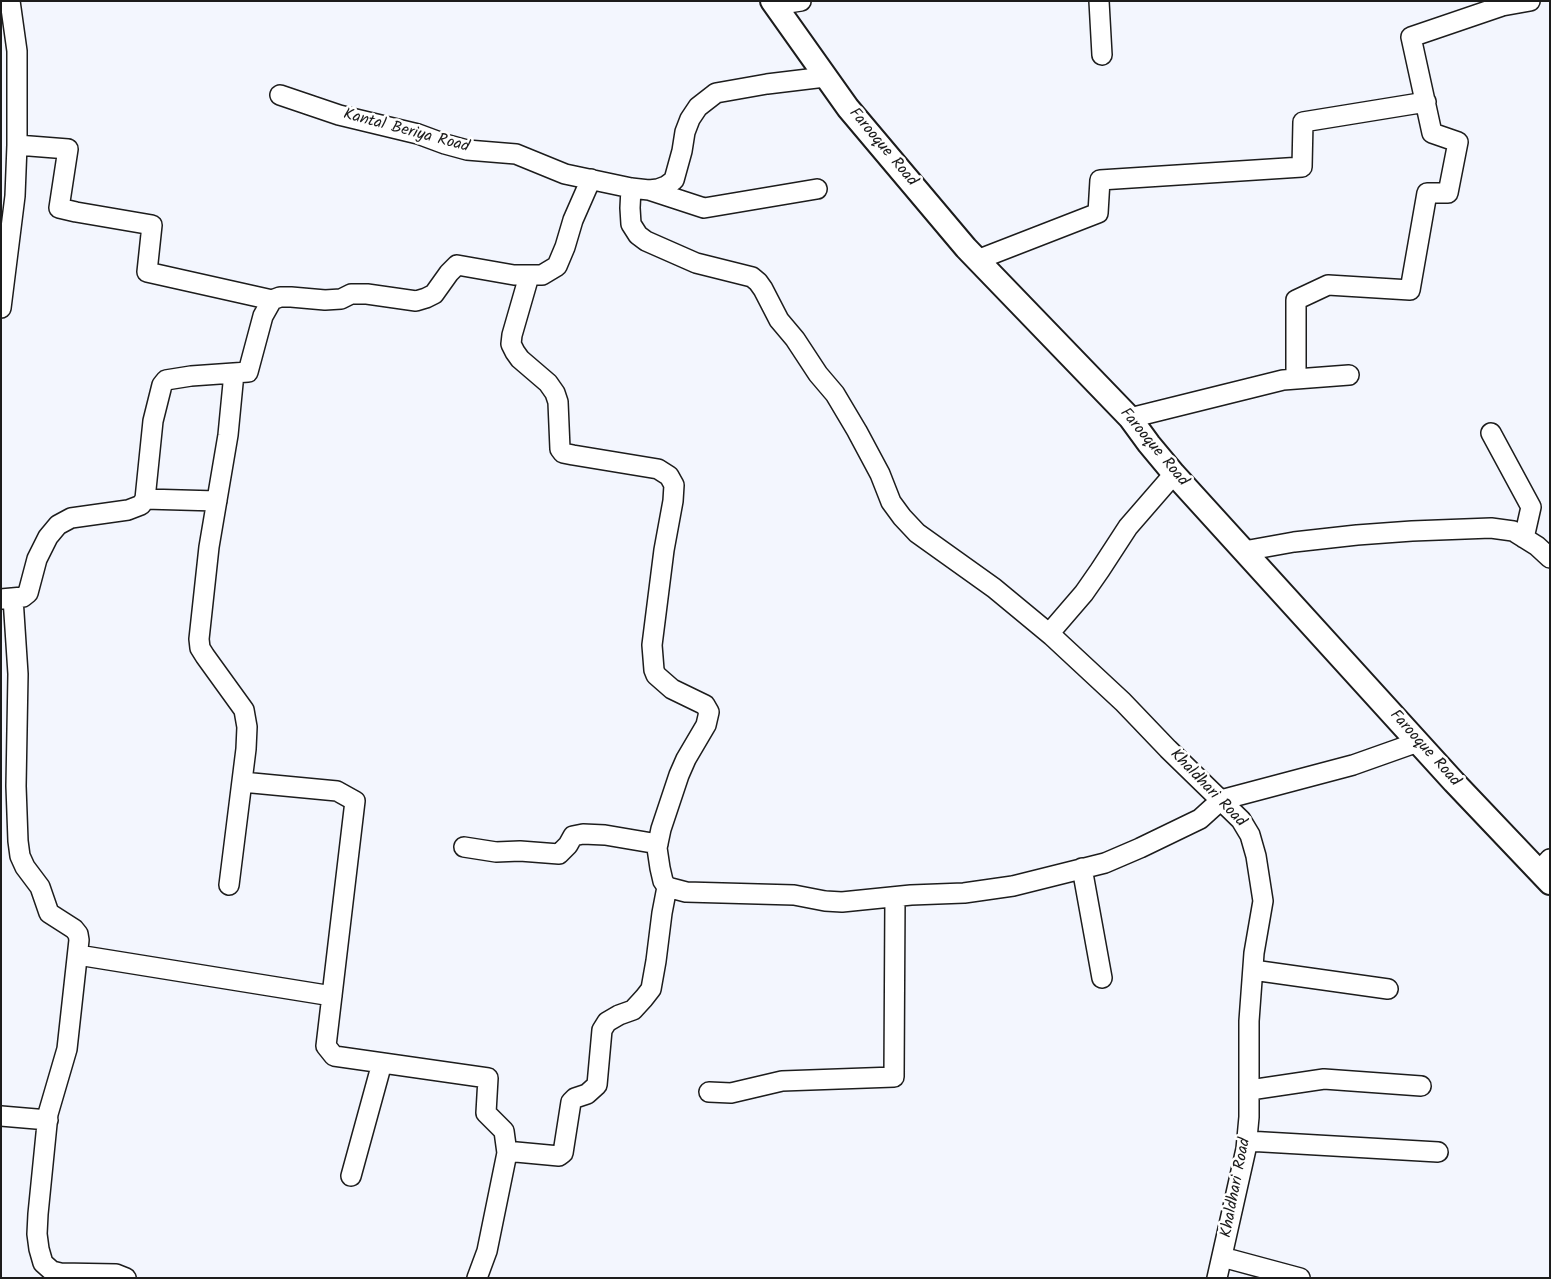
<!DOCTYPE html>
<html>
<head>
<meta charset="utf-8">
<style>
  body { margin:0 }
  #map { position:relative; width:1551px; height:1279px; overflow:hidden; background:#f3f6fe; font-family:Kalam,sans-serif }
  canvas { display:block }
  .frame { position:absolute; inset:0; border:2px solid #1c1c1c; pointer-events:none }
</style>
</head>
<body>
<div id="map">
<canvas width="1551" height="1279"></canvas>
<div class="frame"></div>
</div>
<script>
const c = document.querySelector('canvas').getContext('2d');
c.lineJoin = 'round';
const toPath = rows => new Path2D(rows.map(r => 'M' + r).join(''));
function stroke(path, color, width, dash) { c.strokeStyle = color; c.lineWidth = width; c.lineCap = dash ? 'butt' : 'round'; c.setLineDash(dash || []); c.stroke(path); }
function write(font, color, halo, rows, align = 'center') {
  c.font = font + ' Kalam,sans-serif'; c.lineWidth = 5; c.setLineDash([]); c.textBaseline = 'middle'; c.strokeStyle = halo; c.fillStyle = color; for (const [text, x, y, turn = 0] of rows) {
    c.save(); c.translate(x, y); c.rotate((+turn || 0) * Math.PI / 180); c.textAlign = isNaN(turn) ? turn : align; if (halo) c.strokeText(text, 0, 0); c.fillText(text, 0, 0); c.restore();
  }
}
const minor = toPath([
  [1099,1,1102,55],
  [775,5,801,1],
  [280,95,339,115,418,134,445,144,467,150,516,154,565,174,631,188,649,190,658,189,666,186,674,180,682,151,685,132,690,119,698,107,716,93,767,84,825,77],
  [17,145,68,149,59,208,76,212,152,225,147,272,272,300],
  [631,188,630,208,631,224,638,235,646,241,696,263,752,277,758,282,763,289,779,320,795,339,818,374,835,394,857,431,880,474,891,502,902,517,917,533,994,588,1052,636],
  [649,190,704,208,817,189],
  [977,260,1098,213,1100,180,1302,167,1303,122,1426,102],
  [529,276,512,335,511,344,515,352,520,359,548,383,555,393,558,402,560,449,563,453,573,455,658,469,669,476,674,485,673,501,664,550,652,645,654,670,656,675,672,689,705,705,709,712,706,725,686,759,679,775,661,829,657,848,660,868,663,881,667,887,686,892,794,895,825,901,842,902,911,895,964,893,1013,886,1105,863,1140,848,1200,819,1221,800,1353,765,1418,742],
  [1,308,15,196,17,145,17,51,10,1],
  [1296,379,1296,300,1328,285,1410,290,1427,193,1448,193,1458,142,1432,133,1411,37,1502,6,1530,1],
  [1130,418,1283,380,1349,375],
  [1491,433,1531,507,1524,538],
  [1174,474,1128,527,1100,570,1084,593,1053,629,1052,636,1123,702,1168,749,1241,820,1250,835,1256,856,1263,901,1254,953,1249,1021,1249,1117,1246,1149,1217,1278],
  [145,499,217,501],
  [1244,551,1294,542,1357,535,1412,531,1491,528,1513,531,1537,546,1550,558],
  [13,598,18,674,16,786,18,841,20,856,25,867,40,887,49,913,74,929,78,934,79,940,67,1049,48,1114,38,1214,37,1234,39,1249,43,1263,52,1271,60,1273,116,1274,126,1278],
  [1,599,23,597,28,593,37,559,48,537,58,525,71,518,128,510,141,505,145,499,153,421,162,385,166,380,191,376,248,372,263,316,272,300,280,297,291,297,325,300,341,299,351,294,367,294,416,301,426,298,434,294,449,273,457,265,514,275,542,275,557,266,565,247,573,220,591,179],
  [242,782,337,791,355,801,326,1046,334,1056,488,1078,486,1113,504,1131,507,1153],
  [464,847,496,852,520,851,559,854,568,845,573,836,583,834,605,835,658,844],
  [1082,868,1102,978],
  [1539,871,1550,859],
  [229,885,246,749,247,727,244,710,205,656,200,648,199,639,209,547,228,435,234,373],
  [78,955,332,996],
  [1253,970,1388,989],
  [1250,1090,1324,1079,1421,1086],
  [709,1092,731,1093,782,1081,894,1077,895,897],
  [1,1116,48,1120],
  [1247,1141,1438,1152],
  [351,1176,382,1063],
  [1222,1257,1300,1278],
  [477,1278,487,1251,507,1153,516,1152,559,1156,563,1153,571,1102,575,1098,587,1094,597,1085,602,1030,607,1022,619,1015,633,1010,644,998,651,989,656,961,662,913,667,887]
]);
const major = toPath([
  [772,1,848,108,966,248,1130,418,1149,444,1174,474,1454,782,1550,883]
]);
stroke(minor, '#1c1c1c', 22);
stroke(major, '#1c1c1c', 26);
stroke(minor, '#fff', 19);
stroke(major, '#fff', 22);
write('16px', '#1c1c1c', '#fff', [
  ["Kantal Beriya Road",406,132,15],
  ["Farooque Road",882,148,50],
  ["Farooque Road",1153,448,50],
  ["Farooque Road",1424,749,48],
  ["Khaldhari Road",1207,789,46],
  ["Khaldhari Road",1237,1188,-79]
]);
</script>
</body>
</html>
